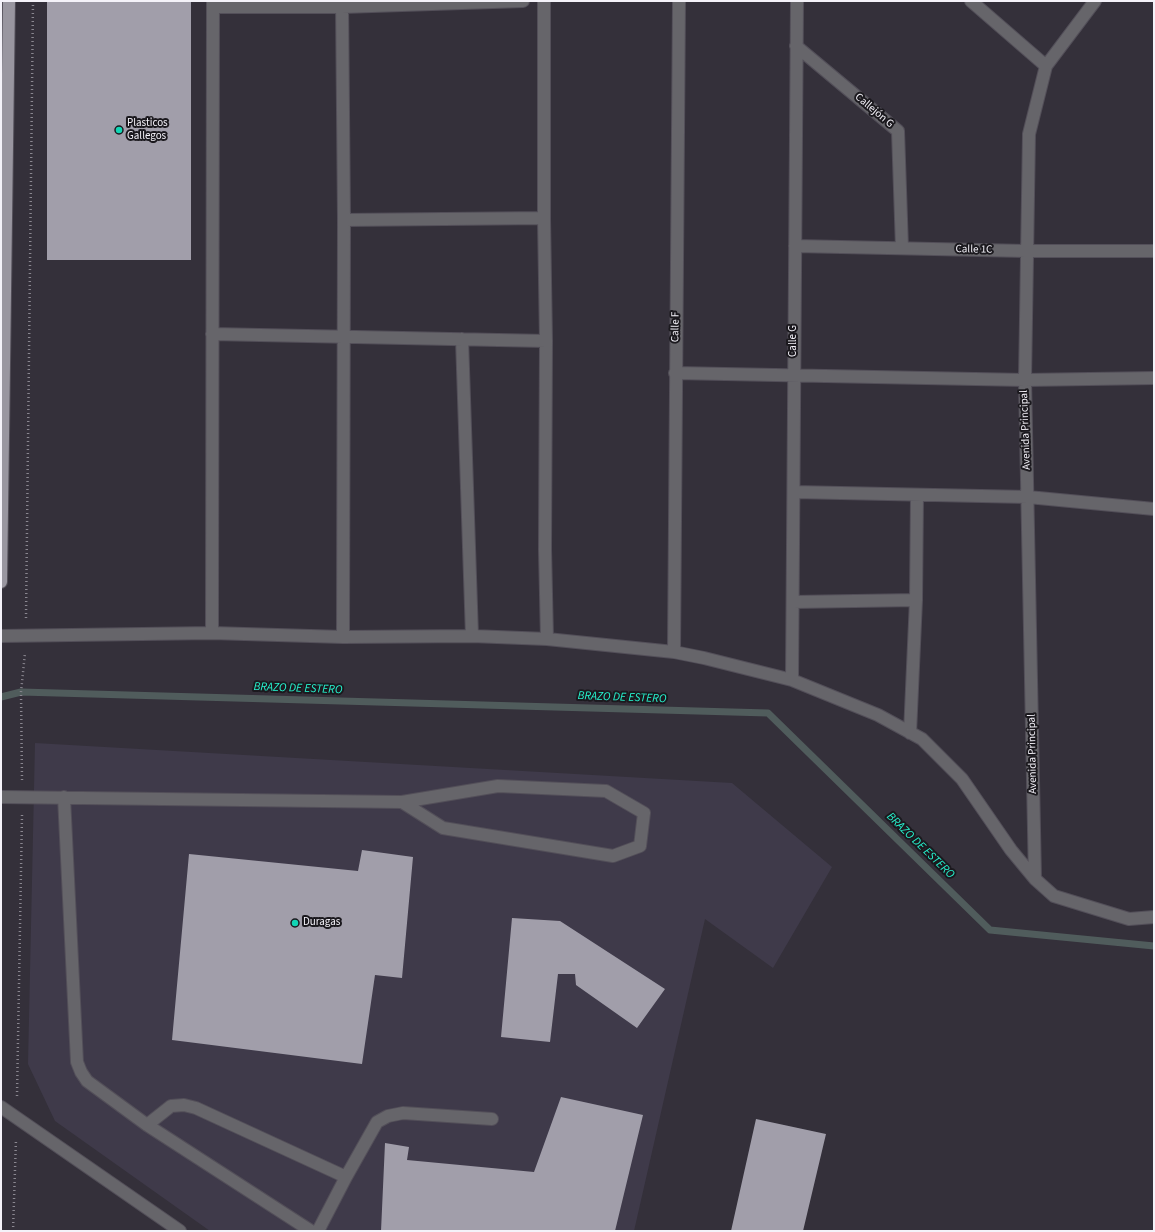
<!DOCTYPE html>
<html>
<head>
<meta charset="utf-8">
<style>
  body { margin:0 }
  #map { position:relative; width:1155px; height:1232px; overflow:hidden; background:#34303a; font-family:"Source Sans 3",sans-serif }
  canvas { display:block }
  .frame { position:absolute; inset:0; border:2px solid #f4f2f9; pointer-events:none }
</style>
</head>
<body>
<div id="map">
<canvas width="1155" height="1232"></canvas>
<div class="frame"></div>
</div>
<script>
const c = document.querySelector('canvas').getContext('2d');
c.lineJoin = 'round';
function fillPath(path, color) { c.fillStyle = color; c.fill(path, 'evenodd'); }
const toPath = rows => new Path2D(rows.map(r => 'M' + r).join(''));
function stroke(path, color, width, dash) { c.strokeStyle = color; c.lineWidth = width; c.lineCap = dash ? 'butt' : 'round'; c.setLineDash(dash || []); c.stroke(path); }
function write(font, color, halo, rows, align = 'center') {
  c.font = font + ' "Source Sans 3",sans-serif'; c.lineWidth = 4; c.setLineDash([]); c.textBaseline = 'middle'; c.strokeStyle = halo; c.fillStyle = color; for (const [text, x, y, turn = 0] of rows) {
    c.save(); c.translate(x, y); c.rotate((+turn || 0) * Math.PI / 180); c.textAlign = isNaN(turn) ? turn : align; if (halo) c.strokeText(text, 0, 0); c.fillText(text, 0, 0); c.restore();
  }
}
fillPath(toPath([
  [35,743,732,783,832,867,773,968,705,919,634,1231,210,1231,55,1121,28,1064]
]), '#3f3a4a');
stroke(toPath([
  [1,697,21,692,768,713,990,930,1154,946]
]), '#505c5c', 7);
fillPath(toPath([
  [47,1,191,1,191,260,47,260],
  [362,850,413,857,402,978,375,975,362,1064,172,1040,189,854,358,871],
  [512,918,560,921,665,989,637,1028,576,985,575,974,558,974,550,1042,501,1037],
  [561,1097,643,1115,615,1231,381,1231,385,1143,409,1147,407,1160,534,1172],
  [756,1119,826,1134,803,1231,731,1231]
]), '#a19eaa');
const lane = toPath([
  [1,797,402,802,498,786,606,791,644,813,640,846,613,856,443,828,402,802],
  [64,797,77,1062,81,1072,87,1081,147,1125,311,1231],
  [1,1107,180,1231],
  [147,1125,171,1106,184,1105,196,1108,346,1177],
  [318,1231,346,1177,377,1122,388,1116,403,1113,492,1119]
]);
const street = toPath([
  [342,1,344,220,343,637],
  [544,1,544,218,546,341,545,549,547,639],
  [971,1,1046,66],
  [213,7,342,7,523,1],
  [796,46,898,131,902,248],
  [344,220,544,218],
  [795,246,1026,251,1154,251],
  [212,334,546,341],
  [462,339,472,636],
  [675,373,1025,380,1154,378],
  [794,492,1028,497,1154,509],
  [793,602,916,600],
  [212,633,213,1],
  [1,636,212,633,343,637,472,636,547,639,674,652,704,658,792,680,878,715,922,739,962,779,1011,850,1035,879,1054,896,1129,919,1154,917],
  [674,652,679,1],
  [792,680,797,1],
  [910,733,916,600,917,495],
  [1035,879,1025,380,1029,134,1046,66,1095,1]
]);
const primary = toPath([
  [1,582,9,1]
]);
stroke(lane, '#534f59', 14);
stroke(street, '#534f59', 14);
stroke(primary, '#534f59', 14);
stroke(toPath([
  [26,618,33,1],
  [22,780,21,692,25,653],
  [17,1096,22,815],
  [13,1231,16,1139]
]), '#8a8790', 2.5, [1, 3]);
stroke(lane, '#66656a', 12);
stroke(street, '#66656a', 12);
stroke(primary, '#9996a0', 12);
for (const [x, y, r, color] of [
  [119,130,4,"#11d5b4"],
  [295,923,4,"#11d5b4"]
]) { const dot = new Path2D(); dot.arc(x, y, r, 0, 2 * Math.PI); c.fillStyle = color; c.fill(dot); stroke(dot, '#1b191e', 1.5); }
write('11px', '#f4f2f9', '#1b191e', [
  ["Callejón G",874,111,40],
  ["Calle 1C",974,250,1],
  ["Calle F",676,327,-89],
  ["Calle G",794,341,-90],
  ["Avenida Principal",1026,430,-92],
  ["Avenida Principal",1033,754,-91]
]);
write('11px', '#f4f2f9', '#1b191e', [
  ["Plasticos",127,124],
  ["Gallegos",127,137],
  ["Duragas",303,923]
], 'left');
write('italic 12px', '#26f4cf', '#1b191e', [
  ["BRAZO DE ESTERO",298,689,2],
  ["BRAZO DE ESTERO",622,698,2],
  ["BRAZO DE ESTERO",920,846,44]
]);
</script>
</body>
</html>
